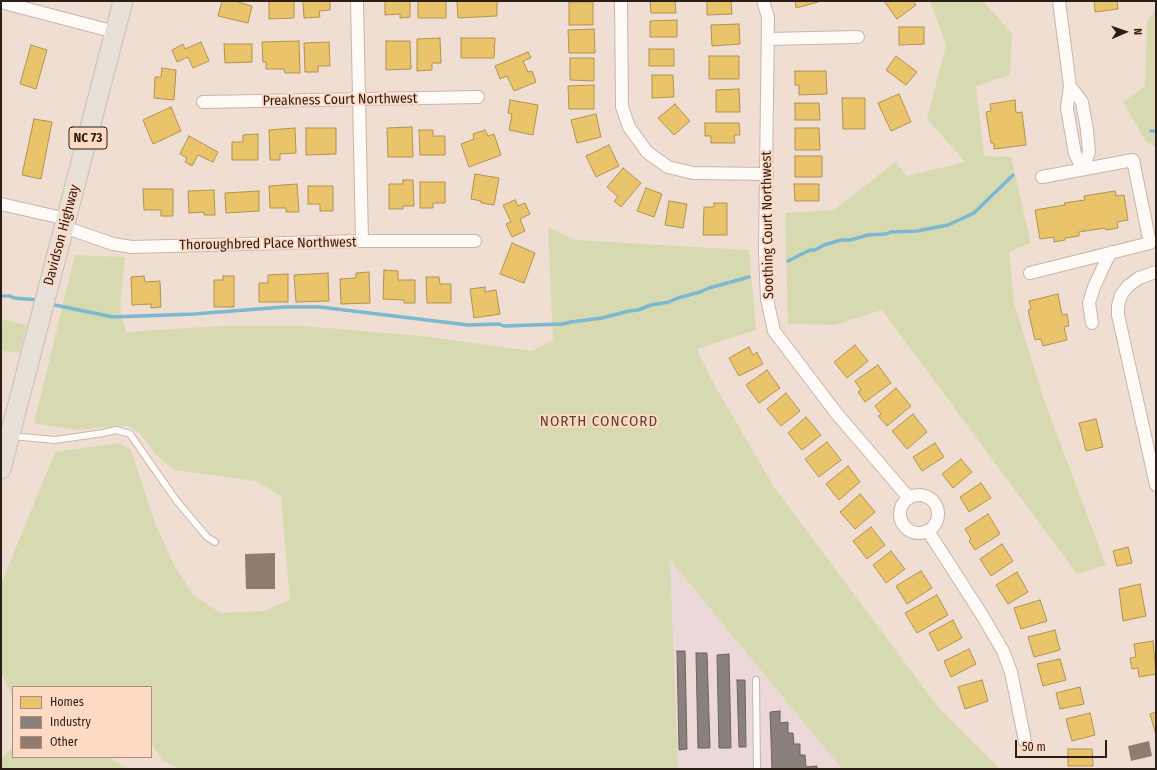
<!DOCTYPE html>
<html>
<head>
<meta charset="utf-8">
<style>
  body { margin:0 }
  #map { position:relative; width:1157px; height:770px; overflow:hidden; background:#f1ded2; font-family:"Fira Sans Condensed",sans-serif }
  canvas { display:block }
  .frame { position:absolute; inset:0; border:2px solid #2b1e17; pointer-events:none }
  .legend { position:absolute; left:12px; top:686px; width:140px; height:72px; box-sizing:border-box; background:#fedac5; border:1px solid #aa8f7f; margin:0; padding:5px 7px; list-style:none; font-size:12px; color:#2b1e17 }
  .legend li { display:flex; align-items:center; gap:8px; height:20px }
  .legend b { width:20px; border:1px solid #aa8f7f }
  .north { position:absolute; left:1105px; top:12px; width:40px; height:40px; -webkit-text-stroke:3px #fedac5; paint-order:stroke; rotate:88deg; font-size:11px; font-weight:700; line-height:16px; text-align:center; color:#2b1e17 }
  .north::after { content:''; display:block; margin:auto; width:14px; height:18px; background:#2b1e17; clip-path:polygon(50% 0,100% 100%,50% 72%,0 100%) }
  .scale { position:absolute; left:1015px; top:740px; width:92px; height:18px; box-sizing:border-box; border:2px solid #2b1e17; border-top:0; padding-left:5px; font-size:12px; line-height:14px; white-space:nowrap; color:#2b1e17; -webkit-text-stroke:3px #fedac5; paint-order:stroke }
</style>
</head>
<body>
<div id="map">
<canvas width="1157" height="770"></canvas>
<div class="frame"></div>
<ul class="legend">
<li><b style="height:11px;background:#e9c46a"></b>Homes</li>
<li><b style="height:11px;background:#8a817c"></b>Industry</li>
<li><b style="height:11px;background:#917b70"></b>Other</li>
</ul>
<div class="north">N</div>
<div class="scale">50 m</div>
</div>
<script>
const c = document.querySelector('canvas').getContext('2d');
c.lineJoin = 'round';
function fillPath(path, color) { c.fillStyle = color; c.fill(path, 'evenodd'); }
const toPath = rows => new Path2D(rows.map(r => 'M' + r).join(''));
function stroke(path, color, width, dash) { c.strokeStyle = color; c.lineWidth = width; c.lineCap = dash ? 'butt' : 'round'; c.setLineDash(dash || []); c.stroke(path); }
function write(font, color, halo, rows, align = 'center') {
  c.font = font + ' "Fira Sans Condensed",sans-serif'; c.lineWidth = 4; c.setLineDash([]); c.textBaseline = 'middle'; c.strokeStyle = halo; c.fillStyle = color; for (const [text, x, y, turn = 0] of rows) {
    c.save(); c.translate(x, y); c.rotate((+turn || 0) * Math.PI / 180); c.textAlign = isNaN(turn) ? turn : align; if (halo) c.strokeText(text, 0, 0); c.fillText(text, 0, 0); c.restore();
  }
}
fillPath(toPath([
  [669,560,842,769,678,769]
]), '#ecd7d9');
fillPath(toPath([
  [930,1,983,1,1012,33,1010,75,976,86,984,156,1011,157,1031,243,1009,252,1014,303,1043,397,1106,565,1077,574,882,310,835,325,788,324,785,213,834,210,895,162,907,176,965,162,927,119,946,45],
  [1156,9,1156,147,1146,142,1123,102,1145,86,1147,22],
  [548,227,575,240,749,250,756,330,697,349,715,386,774,487,938,707,1000,769,842,769,670,560,678,769,180,769,162,760,151,743,151,687,13,687,13,697,1,674,1,584,55,452,119,443,131,450,155,523,174,565,193,595,221,613,264,611,290,600,281,496,256,481,174,470,155,454,140,433,129,426,105,427,75,430,34,423,75,255,125,257,120,308,126,332,221,326,304,326,422,336,532,351,553,340],
  [1,319,27,325,20,353,1,351],
  [13,747,13,757,113,757,113,760,129,769,1,769,1,758]
]), '#d7dab1');
const homes = toPath([
  [222,1,234,1,252,6,248,23,218,16,222,1],
  [269,1,294,1,294,18,269,19,269,1],
  [303,1,330,1,330,10,319,11,320,17,304,18,303,1],
  [385,1,410,1,410,17,400,18,400,14,385,15,385,1],
  [418,1,446,1,446,18,418,18,418,1],
  [457,1,497,1,497,16,458,18,457,1],
  [650,1,675,1,676,13,651,13,650,1],
  [707,1,731,1,732,14,707,15,707,1],
  [795,1,818,1,818,2,796,8,795,1],
  [884,1,913,1,916,5,897,19,884,1],
  [1094,1,1117,1,1118,9,1095,12,1094,1],
  [569,2,593,2,593,25,569,25,569,2],
  [677,20,677,37,650,37,650,21,677,20],
  [739,24,740,44,712,46,711,25,739,24],
  [899,27,924,27,924,44,899,45,899,27],
  [594,29,595,53,569,53,568,30,594,29],
  [440,38,441,63,432,63,432,70,417,71,417,39,440,38],
  [461,38,495,38,494,58,461,58,461,38],
  [299,41,300,73,285,73,284,69,266,69,266,62,263,62,262,42,299,41],
  [386,41,410,41,411,69,386,70,386,41],
  [201,42,209,61,193,68,188,57,177,62,172,50,183,44,185,49,201,42],
  [329,42,330,66,318,66,318,72,305,72,304,43,329,42],
  [224,44,252,44,252,62,225,63,224,44],
  [31,45,47,50,36,89,20,84,31,45],
  [649,49,674,49,674,66,649,66,649,49],
  [528,52,531,58,523,61,528,72,532,71,536,82,514,91,507,76,500,79,495,66,528,52],
  [709,56,739,56,739,79,709,79,709,56],
  [896,56,917,72,906,85,886,70,896,56],
  [570,58,594,58,594,81,570,80,570,58],
  [162,68,176,70,174,100,154,98,155,77,161,77,162,68],
  [795,71,826,71,827,94,799,95,799,85,795,85,795,71],
  [652,75,673,75,674,97,652,98,652,75],
  [594,85,594,109,569,109,568,86,594,85],
  [739,89,740,112,716,112,716,90,739,89],
  [899,94,911,122,891,131,878,103,899,94],
  [842,98,865,98,865,129,843,129,842,98],
  [510,100,538,105,533,135,509,130,512,114,508,113,510,100],
  [1015,100,1016,113,1022,112,1026,145,994,149,994,143,991,143,986,112,991,111,990,104,1015,100],
  [795,103,819,103,820,120,795,120,795,103],
  [675,104,690,121,674,135,658,118,675,104],
  [171,107,181,131,153,144,143,120,171,107],
  [596,114,601,137,577,143,571,120,596,114],
  [34,119,52,122,41,179,22,175,34,119],
  [705,123,739,123,740,135,734,135,735,143,711,143,711,136,705,136,705,123],
  [412,127,413,157,388,157,387,128,412,127],
  [295,128,296,153,280,154,280,160,270,160,269,130,295,128],
  [306,128,336,128,336,154,306,155,306,128],
  [795,128,819,128,820,150,795,150,795,128],
  [419,130,433,130,433,136,445,136,445,155,420,155,419,130],
  [485,130,488,136,494,134,501,155,469,167,461,144,474,139,473,134,485,130],
  [258,134,258,160,232,160,232,142,243,142,243,135,258,134],
  [189,136,218,152,213,162,198,155,192,166,185,162,187,158,180,154,189,136],
  [609,145,619,166,596,177,586,156,609,145],
  [795,156,822,156,822,177,795,177,795,156],
  [623,168,641,183,621,207,614,201,618,197,607,187,623,168],
  [475,174,499,178,494,205,481,203,481,201,471,199,475,174],
  [403,180,413,180,414,206,403,206,403,209,389,209,389,184,403,184,403,180],
  [420,182,445,182,445,203,433,203,433,208,420,208,420,182],
  [297,184,299,212,286,212,286,208,270,208,269,186,297,184],
  [794,184,819,184,819,201,795,201,794,184],
  [308,186,333,186,333,211,320,211,320,204,308,204,308,186],
  [646,188,662,194,654,217,637,211,646,188],
  [143,189,173,189,173,216,161,216,161,210,144,210,143,189],
  [214,190,215,215,204,215,204,212,189,213,188,191,214,190],
  [259,191,259,211,226,213,225,193,259,191],
  [1115,191,1116,196,1124,195,1128,220,1117,222,1118,228,1106,230,1105,228,1079,232,1079,236,1065,238,1065,240,1054,242,1054,237,1040,239,1035,210,1065,205,1064,203,1085,200,1084,196,1115,191],
  [515,200,518,206,525,203,530,214,520,219,525,231,512,237,506,224,511,222,503,205,515,200],
  [669,201,687,204,683,228,665,225,669,201],
  [714,203,727,203,727,235,703,235,704,207,714,207,714,203],
  [512,243,535,253,524,283,500,274,512,243],
  [384,270,398,271,398,280,415,280,415,303,404,303,404,300,383,299,384,270],
  [369,272,370,303,341,304,340,279,356,278,356,273,369,272],
  [328,273,329,301,296,302,294,275,328,273],
  [288,274,288,302,259,302,259,283,268,283,268,275,288,274],
  [144,276,145,282,160,281,161,307,151,308,151,304,132,305,131,277,144,276],
  [223,276,234,276,234,307,214,307,214,280,223,280,223,276],
  [426,277,439,277,440,284,451,284,451,303,427,303,426,277],
  [485,287,485,292,496,290,500,314,474,318,470,289,485,287],
  [1058,294,1062,315,1067,314,1069,326,1064,327,1067,340,1043,346,1041,339,1035,340,1028,310,1031,309,1029,301,1058,294],
  [855,345,868,361,847,378,834,362,855,345],
  [749,347,753,355,757,352,763,364,739,376,729,358,749,347],
  [878,365,891,383,865,402,858,392,861,390,855,381,878,365],
  [767,370,780,388,759,403,746,385,767,370],
  [896,388,911,406,887,426,878,416,881,414,875,406,896,388],
  [786,393,800,411,781,426,767,409,786,393],
  [913,414,927,432,907,449,892,431,913,414],
  [806,417,821,435,802,450,788,433,806,417],
  [1096,419,1103,447,1086,451,1079,423,1096,419],
  [827,442,841,460,819,477,805,459,827,442],
  [935,443,944,457,922,471,913,457,935,443],
  [961,459,972,472,953,488,942,474,961,459],
  [848,466,860,482,839,500,826,484,848,466],
  [981,483,991,498,969,512,960,497,981,483],
  [860,494,875,512,855,529,840,512,860,494],
  [988,514,1000,534,975,550,969,541,971,539,965,529,988,514],
  [871,527,885,545,867,559,853,541,871,527],
  [1002,544,1013,561,991,576,980,559,1002,544],
  [1128,547,1132,563,1117,566,1113,551,1128,547],
  [891,551,905,569,886,583,873,565,891,551],
  [921,571,932,588,907,604,896,586,921,571],
  [1017,572,1028,592,1008,604,996,585,1017,572],
  [1140,584,1146,616,1123,621,1119,589,1140,584],
  [937,595,948,615,917,633,905,613,937,595],
  [1040,600,1047,621,1021,629,1014,608,1040,600],
  [953,620,962,638,938,651,929,633,953,620],
  [1055,630,1060,650,1034,657,1028,637,1055,630],
  [1153,641,1156,674,1139,677,1138,668,1132,669,1130,658,1136,657,1134,644,1153,641],
  [969,649,976,664,951,677,944,661,969,649],
  [1060,659,1066,680,1043,686,1037,664,1060,659],
  [982,680,988,701,965,709,958,687,982,680],
  [1080,687,1084,704,1060,709,1056,693,1080,687],
  [1156,712,1156,735,1150,714,1156,712],
  [1090,713,1095,735,1072,741,1066,719,1090,713],
  [1068,749,1092,749,1093,766,1068,766,1068,749]
]);
fillPath(homes, '#e9c46a');
stroke(homes, '#b09251', 1);
const industry = toPath([
  [677,651,685,651,687,749,679,750,677,651],
  [696,653,707,653,710,748,698,748,696,653],
  [729,654,731,748,719,748,717,655,729,654],
  [737,680,745,680,746,747,739,747,737,680],
  [780,711,780,723,788,722,788,733,793,733,794,744,800,744,800,755,805,755,806,767,817,766,817,769,772,769,770,712,780,711]
]);
fillPath(industry, '#8a817c');
stroke(industry, '#6e635e', 1);
stroke(toPath([
  [1151,131,1156,131],
  [788,261,810,250,815,250,824,245,841,240,850,240,868,235,886,234,891,232,917,231,948,225,974,213,1013,175],
  [1,296,10,296,14,298,39,300],
  [50,304,113,317,194,314,284,307,320,307,468,325,499,324,504,326,562,324,571,322,602,318,629,311,638,310,651,305,669,302,678,298,700,292,709,288,749,277]
]), '#7cb8d2', 3.5);
fillPath(toPath([
  [275,553,275,589,246,589,245,554],
  [1149,741,1152,756,1131,761,1128,746]
]), '#917b70');
const service = toPath([
  [11,436,55,440,103,433,116,430,130,434,176,500,207,537,215,542],
  [756,680,757,769]
]);
const minor = toPath([
  [357,1,362,241],
  [621,1,622,107,629,127,647,152,668,167,693,173,767,174],
  [763,1,768,17,765,252,767,299,774,331,837,414,909,498],
  [1059,1,1070,86,1067,108,1075,154,1083,169],
  [1,2,115,32],
  [768,39,858,37],
  [1070,86,1082,102,1087,130,1089,152,1083,169],
  [203,102,478,97],
  [1,204,67,219],
  [64,227,113,244,132,247,362,241,475,241],
  [1156,272,1139,278,1128,286,1121,295,1118,306,1118,315,1156,485],
  [1030,273,1150,243,1133,160,1042,177],
  [1092,323,1089,303,1094,287,1107,259,1112,252],
  '900 514a19 19 0 1 1 38 0a19 19 0 1 1-38 0Z',
  [928,531,982,615,1003,651,1011,672,1025,741]
]);
const primary = toPath([
  [1,469,123,1]
]);
stroke(service, '#c5b6ad', 8);
stroke(minor, '#c5b6ad', 14);
stroke(primary, '#c8beb8', 21);
stroke(service, '#fdfaf8', 6);
stroke(minor, '#fdfaf8', 12);
stroke(primary, '#e7e1d7', 19);
for (const [x, y, w] of [
  [88,138,38]
]) { const box = new Path2D(); box.roundRect(x - w / 2, y - 11, w, 22, 3); c.fillStyle = '#fedac5'; c.fill(box); stroke(box, '#2b1e17', 1); }
write('bold 13px', '#2b1e17', null, [
  ["NC 73",88,138]
]);
write('14px', '#2b1e17', '#fedac5', [
  ["Preakness Court Northwest",340,100,-1],
  ["Soothing Court Northwest",768,225,-91],
  ["Davidson Highway",62,235,-75],
  ["Thoroughbred Place Northwest",268,244,-1]
]);
c.letterSpacing = '1px';
write('15px', '#5f4231', '#fedac5', [
  ["NORTH CONCORD",599,422]
]);
c.letterSpacing = '0px';
</script>
</body>
</html>
